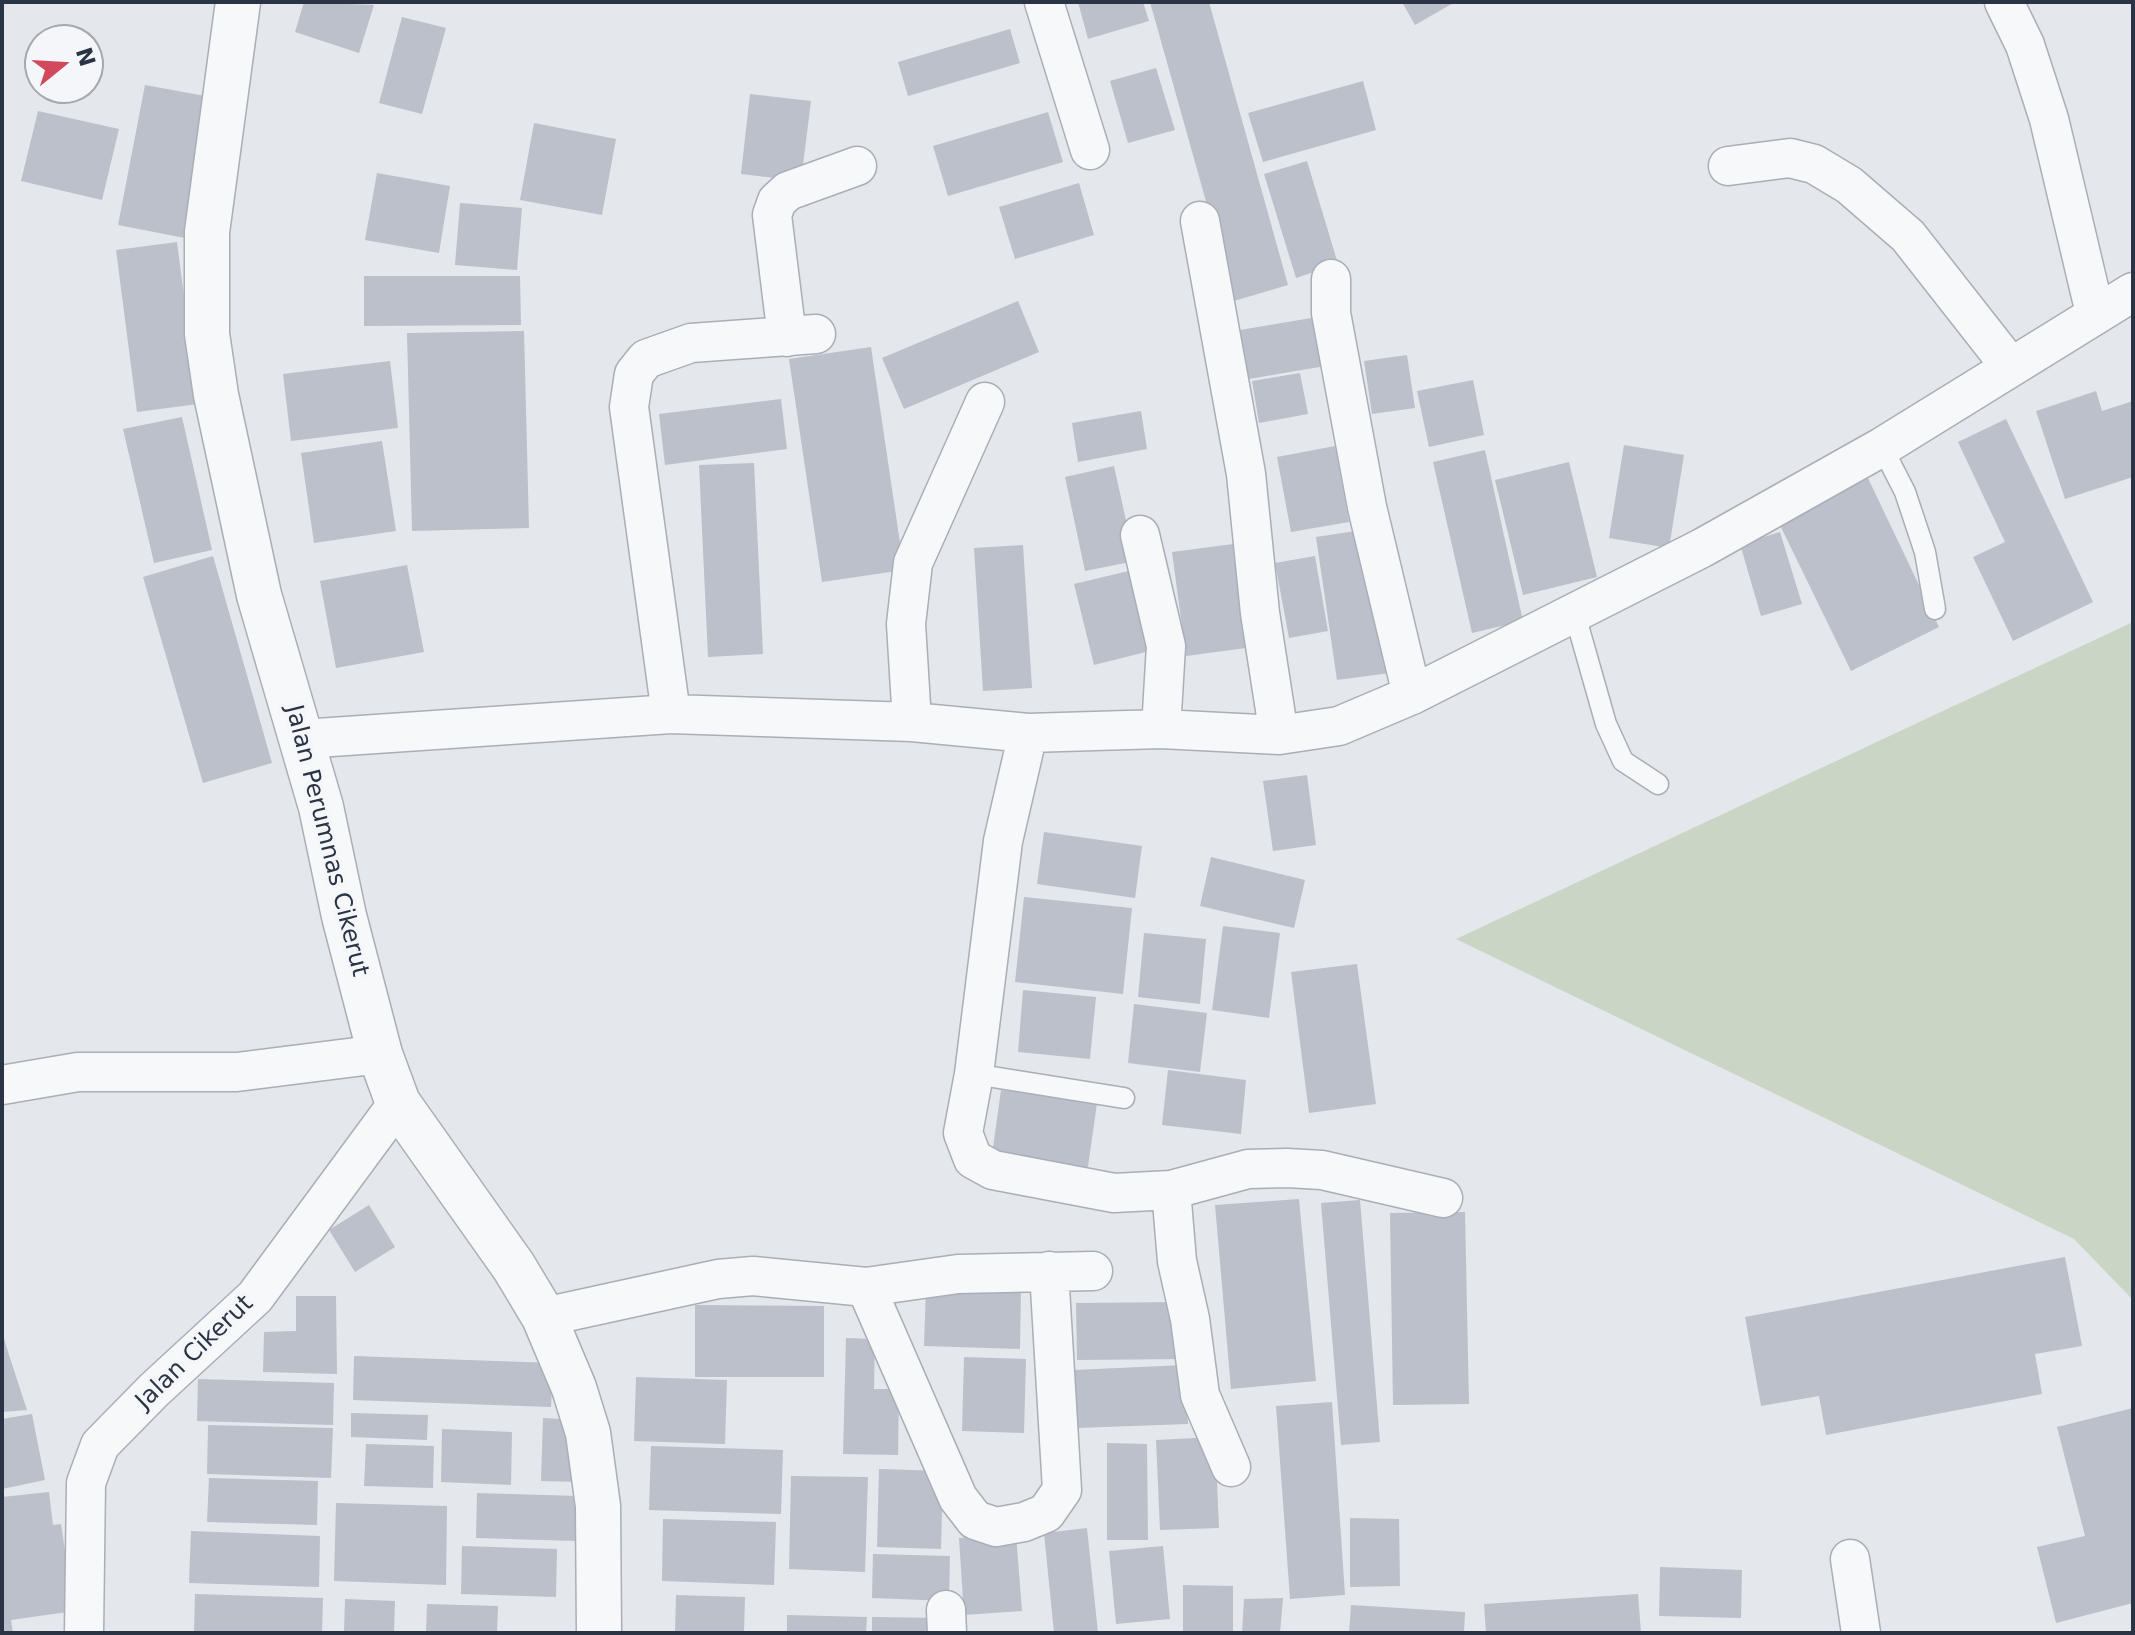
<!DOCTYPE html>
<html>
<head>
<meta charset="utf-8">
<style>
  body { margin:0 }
  #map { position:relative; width:2135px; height:1635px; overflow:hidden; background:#e4e7ec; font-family:"DejaVu Sans",sans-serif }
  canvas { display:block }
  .frame { position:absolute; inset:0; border:4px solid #2b3445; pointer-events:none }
  .north { position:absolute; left:24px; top:24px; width:80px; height:80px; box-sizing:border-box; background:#f4f6f9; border:2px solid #a4a8b1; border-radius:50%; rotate:72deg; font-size:22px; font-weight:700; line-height:32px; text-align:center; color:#2b3445 }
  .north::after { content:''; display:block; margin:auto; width:28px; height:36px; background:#d1495b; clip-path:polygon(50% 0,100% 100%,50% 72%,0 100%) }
</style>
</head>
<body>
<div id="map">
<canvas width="2135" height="1635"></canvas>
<div class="frame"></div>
<div class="north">N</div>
</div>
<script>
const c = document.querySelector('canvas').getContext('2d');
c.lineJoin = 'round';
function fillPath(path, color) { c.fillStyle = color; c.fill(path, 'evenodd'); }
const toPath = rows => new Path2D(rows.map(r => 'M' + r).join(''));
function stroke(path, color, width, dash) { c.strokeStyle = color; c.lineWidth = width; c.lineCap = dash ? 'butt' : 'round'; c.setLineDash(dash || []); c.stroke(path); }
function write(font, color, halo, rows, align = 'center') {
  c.font = font + ' "DejaVu Sans",sans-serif'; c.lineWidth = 7; c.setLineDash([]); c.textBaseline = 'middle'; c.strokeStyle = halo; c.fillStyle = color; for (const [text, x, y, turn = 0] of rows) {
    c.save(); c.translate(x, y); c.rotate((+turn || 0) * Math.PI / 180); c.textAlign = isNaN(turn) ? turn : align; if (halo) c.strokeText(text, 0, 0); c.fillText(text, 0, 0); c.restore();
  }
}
fillPath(toPath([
  [2133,622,2133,1300,2074,1239,1456,939]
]), '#c9d6c5');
fillPath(toPath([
  [304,2,374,5,359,53,295,32],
  [1078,2,1143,2,1149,21,1088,39],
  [1150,2,1209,2,1288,285,1234,301],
  [1402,2,1455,2,1415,25],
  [402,17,446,28,422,114,379,103],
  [1010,29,1020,63,908,96,898,62],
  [1156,68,1175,130,1128,143,1110,81],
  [1363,81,1376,130,1263,162,1248,113],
  [145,85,216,98,190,239,118,225],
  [750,94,811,101,801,181,741,174],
  [38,111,119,129,102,200,21,181],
  [1048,112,1063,162,948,196,933,146],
  [534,123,616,139,602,215,520,200],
  [1307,161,1338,264,1296,278,1264,174],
  [377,173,450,186,439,253,365,240],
  [1079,183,1094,235,1015,259,999,207],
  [460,203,522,208,517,270,455,265],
  [177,242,198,404,137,412,116,250],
  [364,276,520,276,521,325,364,326],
  [1018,301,1039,352,904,409,882,358],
  [1329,315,1337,364,1237,381,1228,332],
  [524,331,529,528,412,531,407,333],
  [871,347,904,570,822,582,789,359],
  [1407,355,1415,408,1372,414,1364,361],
  [390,361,398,428,291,441,283,374],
  [1300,373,1308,414,1259,423,1252,381],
  [1473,380,1484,435,1429,447,1417,391],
  [2096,391,2102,411,2133,401,2133,477,2065,499,2036,411],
  [781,399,787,449,665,465,659,414],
  [1141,411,1147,449,1078,462,1072,423],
  [182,417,212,550,154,563,123,429],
  [2006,419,2093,602,2013,641,1973,557,2005,542,1958,442],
  [382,441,396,531,314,543,301,453],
  [1624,445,1684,455,1669,548,1609,538],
  [1335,446,1349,522,1291,532,1277,457],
  [1485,450,1523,621,1472,633,1433,462],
  [1569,462,1597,577,1523,595,1495,480],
  [754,463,763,654,708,657,699,465],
  [1114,466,1135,561,1085,571,1065,477],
  [1866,474,1939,627,1851,671,1776,517],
  [1369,529,1390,673,1337,680,1316,537],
  [1780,532,1802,604,1761,616,1740,544],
  [1233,544,1246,648,1186,656,1172,552],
  [1023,545,1032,688,983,691,974,548],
  [213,556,272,763,203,783,143,577],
  [1315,556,1328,631,1289,638,1275,563],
  [407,565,424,652,336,668,320,581],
  [1141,568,1162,648,1094,665,1074,584],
  [1307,775,1316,845,1273,851,1263,781],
  [1044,832,1142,846,1135,898,1037,884],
  [1211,857,1305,880,1294,928,1200,906],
  [1024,897,1132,908,1123,994,1015,982],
  [1223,926,1280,933,1269,1018,1212,1010],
  [1144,933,1206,939,1200,1004,1138,997],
  [1357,964,1376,1104,1309,1113,1291,972],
  [1023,990,1096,997,1090,1059,1018,1052],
  [1134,1004,1207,1013,1200,1072,1128,1063],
  [1168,1070,1246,1080,1241,1134,1162,1125],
  [1001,1090,1097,1103,1087,1174,991,1162],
  [1299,1199,1316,1381,1231,1389,1215,1205],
  [1360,1200,1380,1442,1341,1445,1321,1203],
  [369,1205,395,1247,355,1272,329,1230],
  [1465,1212,1469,1404,1393,1405,1390,1213],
  [2065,1257,2082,1346,2035,1354,2042,1394,1826,1435,1819,1396,1761,1406,1745,1317],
  [926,1286,1021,1289,1020,1349,924,1346],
  [296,1296,336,1296,337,1374,263,1372,264,1332,296,1331],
  [1183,1302,1184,1359,1077,1360,1076,1303],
  [695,1305,824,1306,824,1377,695,1377],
  [3,1335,9,1355,27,1410,2,1412],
  [846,1338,875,1339,874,1389,899,1389,898,1455,843,1454],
  [354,1356,553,1363,551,1407,353,1400],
  [964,1357,1026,1359,1024,1433,962,1431],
  [1185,1365,1188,1424,1076,1428,1074,1370],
  [636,1377,727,1380,725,1444,634,1441],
  [198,1379,334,1383,333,1425,197,1421],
  [1332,1402,1345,1595,1290,1599,1276,1406],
  [2133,1408,2133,1603,2056,1623,2037,1547,2085,1536,2057,1427],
  [351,1413,428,1415,427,1440,351,1437],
  [32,1414,45,1480,2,1489,2,1419],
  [543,1418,578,1420,577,1482,541,1481],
  [208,1425,333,1428,331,1478,207,1474],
  [442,1429,512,1432,511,1485,441,1482],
  [1215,1437,1219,1528,1160,1530,1156,1440],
  [1107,1443,1147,1444,1148,1540,1107,1540],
  [366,1444,434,1446,433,1488,364,1486],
  [651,1446,783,1450,781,1514,649,1510],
  [879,1469,943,1471,941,1549,877,1547],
  [791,1476,868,1477,865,1572,789,1569],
  [209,1478,318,1481,317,1525,207,1522],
  [49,1492,53,1525,61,1524,74,1611,11,1620,13,1633,2,1633,2,1497],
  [477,1493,579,1496,577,1541,476,1538],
  [336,1503,447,1506,446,1585,334,1581],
  [1350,1518,1399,1519,1400,1586,1350,1587],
  [663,1519,776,1522,774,1585,662,1581],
  [1087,1528,1098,1633,1054,1633,1044,1533],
  [191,1531,320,1536,319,1587,189,1583],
  [1016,1534,1022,1611,964,1615,959,1538],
  [462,1546,557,1549,556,1597,461,1594],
  [1163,1546,1170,1619,1116,1624,1109,1551],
  [873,1554,950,1556,949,1601,872,1598],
  [1660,1567,1742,1570,1741,1618,1659,1616],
  [1183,1585,1233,1586,1233,1633,1183,1633],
  [195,1594,323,1598,322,1633,194,1633],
  [1638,1594,1641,1633,1486,1633,1484,1604],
  [676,1595,745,1597,744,1633,675,1633],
  [1283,1598,1280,1633,1242,1633,1244,1599],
  [345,1599,395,1601,394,1633,344,1633],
  [427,1604,498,1606,497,1633,426,1633],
  [1351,1605,1465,1612,1464,1633,1349,1633],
  [787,1615,867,1617,866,1633,787,1633],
  [872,1617,941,1618,940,1633,872,1633]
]), '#bbc0ca');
const service = toPath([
  [1882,447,1905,492,1925,552,1935,609],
  [1575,615,1606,724,1623,761,1658,784],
  [974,1074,1124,1098]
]);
const minor = toPath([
  [1044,2,1090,150],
  [2004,2,2025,45,2049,119,2095,313],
  [1728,166,1790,158,1814,164,1849,185,1908,236,2010,366],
  [1200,221,1246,474,1260,613,1279,735],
  [1331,279,1331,313,1367,507,1412,695],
  [787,337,772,215,777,201,788,191,857,166],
  [1140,535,1166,646,1161,729],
  [671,714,629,407,634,374,646,359,691,343,816,334],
  [912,722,906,624,913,563,985,402],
  [1028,733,1003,841,974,1074,963,1133,973,1159,993,1170,1114,1193,1171,1190,1248,1169,1287,1168,1322,1170,1443,1198],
  [302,739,671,714,912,722,1028,733,1161,729,1279,735,1339,726,1412,695,1702,548,1882,447,2133,292],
  [2,1085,78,1072,237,1072,380,1054],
  [1171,1190,1177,1261,1190,1319,1200,1395,1231,1467],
  [866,1287,958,1498,975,1520,996,1527,1024,1522,1046,1513,1062,1490,1049,1271],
  [544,1317,718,1279,753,1276,866,1287,958,1274,1093,1271],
  [1850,1559,1861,1633],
  [946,1610,947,1633],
  [84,1633,86,1483,100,1445,154,1390,255,1297,398,1103]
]);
const tertiary = toPath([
  [238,2,207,232,207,334,216,395,259,595,321,807,344,916,380,1054,398,1103,514,1267,544,1317,574,1388,588,1433,598,1506,599,1633]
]);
stroke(service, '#a9aeb7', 23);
stroke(minor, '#a9aeb7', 41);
stroke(tertiary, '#a9aeb7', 47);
stroke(service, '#f7f8fa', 20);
stroke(minor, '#f7f8fa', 38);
stroke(tertiary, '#f7f8fa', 44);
write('24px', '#2b3445', '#f4f6f9', [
  ["Jalan Perumnas Cikerut",326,841,76],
  ["Jalan Cikerut",195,1353,-44]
]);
</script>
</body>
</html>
